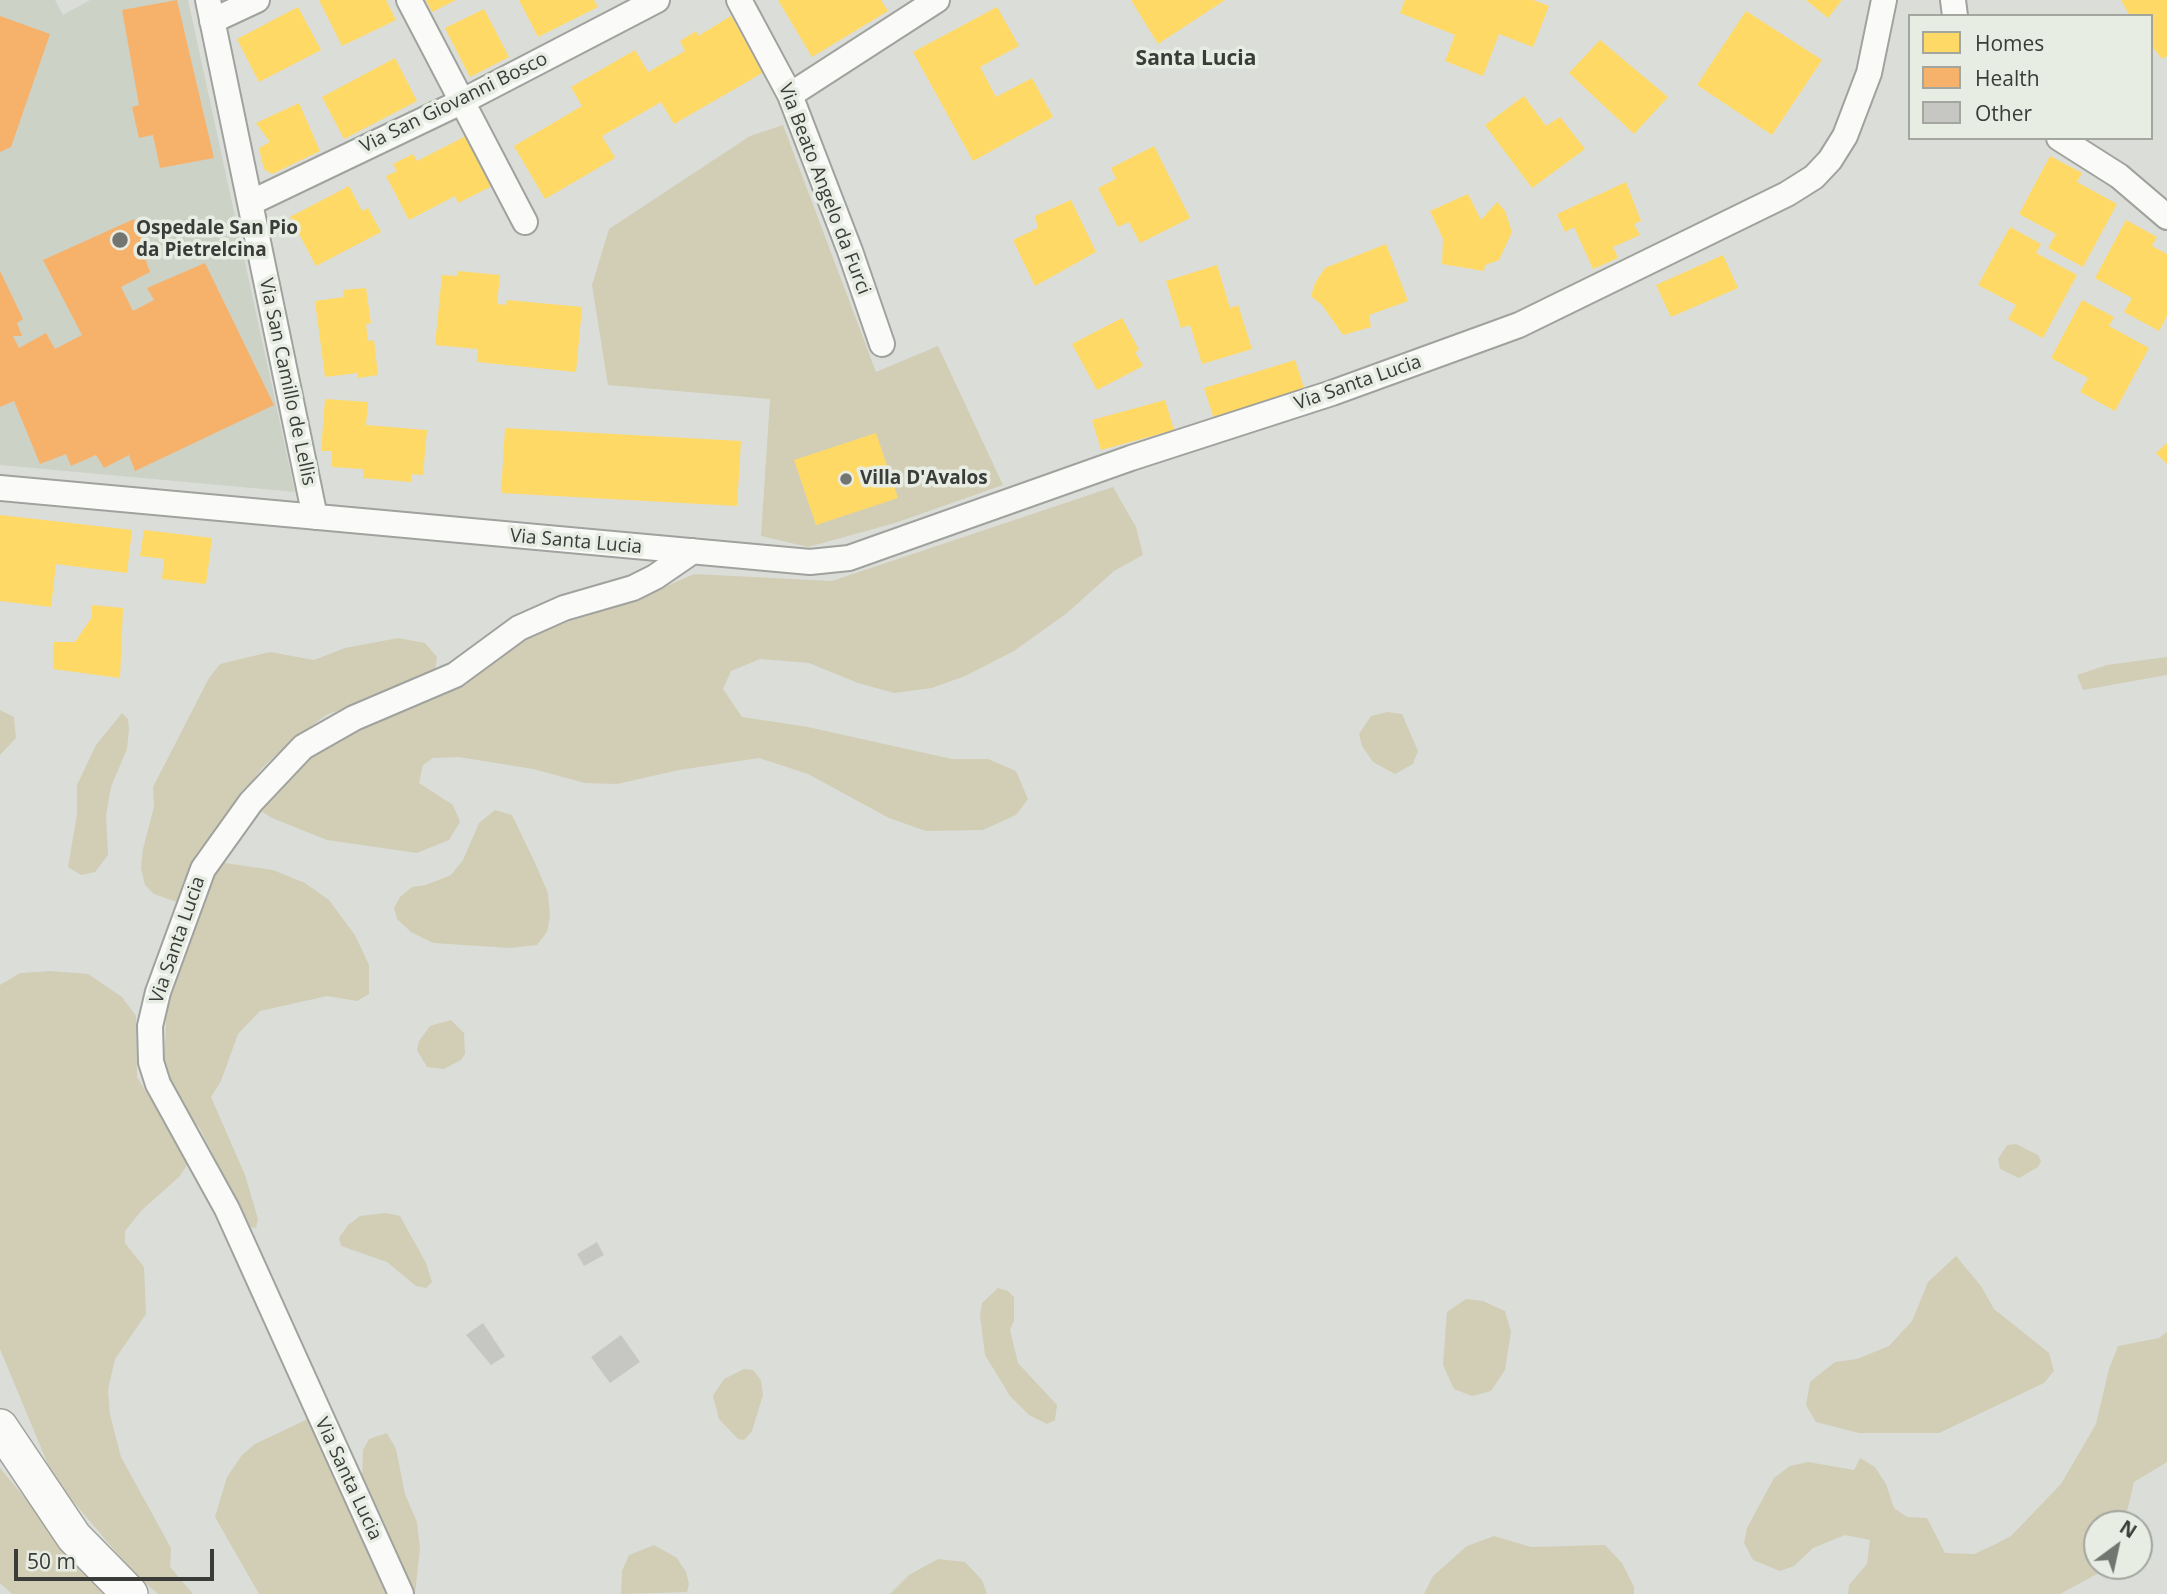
<!DOCTYPE html>
<html>
<head>
<meta charset="utf-8">
<style>
  body { margin:0 }
  #map { position:relative; width:2167px; height:1594px; overflow:hidden; background:#dbded8; font-family:"Open Sans",sans-serif }
  canvas { display:block }
  .legend { position:absolute; left:1908px; top:14px; width:245px; height:126px; box-sizing:border-box; background:#e8ede4; border:2px solid #a2a69f; margin:0; padding:9px 12px; list-style:none; font-size:21px; color:#393c38 }
  .legend li { display:flex; align-items:center; gap:14px; height:35px }
  .legend b { width:35px; border:2px solid #a2a69f }
  .north { position:absolute; left:2083px; top:1510px; width:70px; height:70px; box-sizing:border-box; background:#e8ede4; border:2px solid #a2a69f; border-radius:50%; rotate:33deg; font-size:19px; font-weight:700; line-height:28px; text-align:center; color:#393c38 }
  .north::after { content:''; display:block; margin:auto; width:24px; height:32px; background:#727570; clip-path:polygon(50% 0,100% 100%,50% 72%,0 100%) }
  .scale { position:absolute; left:14px; top:1549px; width:200px; height:32px; box-sizing:border-box; border:4px solid #393c38; border-top:0; padding-left:9px; font-size:21px; line-height:24px; white-space:nowrap; color:#393c38; -webkit-text-stroke:5px #e8ede4; paint-order:stroke }
</style>
</head>
<body>
<div id="map">
<canvas width="2167" height="1594"></canvas>
<ul class="legend">
<li><b style="height:19px;background:#ffd966"></b>Homes</li>
<li><b style="height:19px;background:#f6b26b"></b>Health</li>
<li><b style="height:19px;background:#c6c7c3"></b>Other</li>
</ul>
<div class="north">N</div>
<div class="scale">50 m</div>
</div>
<script>
const c = document.querySelector('canvas').getContext('2d');
c.lineJoin = 'round';
function fillPath(path, color) { c.fillStyle = color; c.fill(path, 'evenodd'); }
const toPath = rows => new Path2D(rows.map(r => 'M' + r).join(''));
function stroke(path, color, width, dash) { c.strokeStyle = color; c.lineWidth = width; c.lineCap = dash ? 'butt' : 'round'; c.setLineDash(dash || []); c.stroke(path); }
function write(font, color, halo, rows, align = 'center') {
  c.font = font + ' "Open Sans",sans-serif'; c.lineWidth = 7; c.setLineDash([]); c.textBaseline = 'middle'; c.strokeStyle = halo; c.fillStyle = color; for (const [text, x, y, turn = 0] of rows) {
    c.save(); c.translate(x, y); c.rotate((+turn || 0) * Math.PI / 180); c.textAlign = isNaN(turn) ? turn : align; if (halo) c.strokeText(text, 0, 0); c.fillText(text, 0, 0); c.restore();
  }
}
fillPath(toPath([
  [0,0,55,0,63,15,90,0,188,0,295,492,0,465]
]), '#cdd2c7');
fillPath(toPath([
  [783,125,876,372,938,346,1003,485,895,523,808,547,761,536,770,399,608,385,592,285,609,229,750,136],
  [1113,487,1136,527,1143,555,1114,571,1067,613,1014,651,965,676,932,688,894,693,858,683,809,663,760,659,731,671,723,689,742,717,808,727,952,759,988,759,1016,771,1028,799,1016,815,983,830,926,831,889,818,808,774,759,758,679,770,617,784,585,783,533,769,459,757,433,758,423,765,419,783,453,805,460,822,449,840,417,853,327,840,272,818,258,809,292,771,332,740,444,695,522,636,629,603,694,574,832,581],
  [398,638,425,643,437,657,435,671,417,682,326,715,286,746,262,768,197,853,177,902,154,894,145,885,141,868,143,849,154,807,153,787,209,678,220,664,270,652,314,660,345,648],
  [2167,657,2167,675,2083,690,2077,675,2107,665],
  [0,710,14,717,16,738,0,755],
  [1387,712,1402,714,1418,751,1413,764,1395,774,1373,762,1362,746,1359,734,1371,716],
  [122,713,128,719,129,729,127,749,111,787,106,815,108,855,95,872,81,875,68,867,77,814,77,785,96,745],
  [495,810,512,815,536,865,548,893,550,917,547,932,537,945,510,948,433,943,411,932,397,919,394,908,400,897,412,887,426,885,451,875,463,860,479,823],
  [218,862,273,870,305,883,329,900,355,935,369,965,369,994,357,1001,327,996,260,1011,238,1034,221,1081,211,1097,245,1175,258,1219,256,1228,250,1227,246,1220,200,1129,171,1089,164,1071,167,997],
  [50,971,88,974,122,997,136,1016,137,1077,189,1162,179,1177,142,1210,125,1231,125,1243,144,1267,146,1314,115,1359,108,1390,110,1415,121,1457,171,1548,170,1567,193,1594,158,1594,132,1571,54,1479,0,1349,0,985,20,973],
  [451,1020,464,1033,465,1054,461,1060,444,1069,427,1067,417,1050,419,1041,430,1026],
  [2016,1144,2038,1155,2041,1161,2038,1167,2019,1178,2000,1169,1998,1159,2007,1145],
  [386,1213,400,1216,426,1263,432,1282,426,1288,416,1286,387,1262,341,1246,339,1238,348,1225,360,1216],
  [1956,1256,1981,1286,1994,1309,2049,1353,2054,1371,2044,1383,1939,1433,1859,1433,1816,1422,1806,1405,1810,1382,1835,1362,1857,1359,1889,1346,1912,1321,1928,1282],
  [998,1288,1008,1291,1014,1297,1014,1321,1010,1330,1018,1363,1057,1405,1055,1420,1047,1424,1029,1415,1010,1396,985,1355,980,1315,982,1303],
  [1466,1299,1483,1301,1505,1311,1511,1332,1505,1370,1491,1391,1472,1396,1454,1389,1443,1365,1447,1312],
  [2167,1332,2167,1462,2134,1482,2124,1524,2097,1524,2097,1566,2104,1566,2097,1574,2060,1594,1848,1594,1849,1585,1867,1564,1870,1540,1845,1535,1813,1548,1794,1566,1780,1571,1753,1560,1744,1543,1747,1528,1774,1478,1790,1466,1808,1462,1854,1470,1860,1458,1875,1467,1886,1484,1894,1508,1907,1517,1927,1518,1945,1553,1974,1554,1996,1544,2011,1536,2061,1484,2096,1424,2109,1369,2118,1346,2159,1338],
  [744,1369,753,1370,761,1380,763,1395,752,1431,744,1440,738,1439,719,1419,713,1396,724,1379],
  [312,1417,389,1594,259,1594,215,1517,227,1477,242,1455,255,1444],
  [387,1433,396,1449,405,1494,417,1522,420,1549,415,1594,362,1478,363,1450,369,1439],
  [0,1468,24,1497,116,1594,12,1594,0,1583],
  [1494,1536,1531,1547,1605,1545,1622,1563,1634,1587,1634,1594,1424,1594,1433,1576,1467,1546],
  [654,1545,677,1558,686,1572,689,1584,687,1592,621,1594,622,1571,629,1555],
  [938,1559,965,1562,982,1580,987,1594,890,1594,909,1575]
]), '#d2cdb5');
fillPath(toPath([
  [319,0,386,0,396,20,342,46],
  [426,0,456,0,432,12],
  [519,0,594,0,598,7,538,37],
  [778,0,881,0,888,11,812,57],
  [1131,0,1225,0,1158,44],
  [1405,0,1533,0,1549,6,1533,47,1499,34,1483,76,1445,61,1455,35,1400,13],
  [1806,0,1842,0,1828,18],
  [2121,0,2167,0,2167,56,2162,59,2151,45,2151,16,2130,16],
  [298,7,321,50,259,82,237,39],
  [997,7,1019,46,980,67,996,97,1032,78,1053,117,973,161,913,52],
  [484,9,509,57,470,77,445,28],
  [1746,11,1822,60,1772,135,1697,85],
  [731,16,764,72,674,124,661,102,602,136,615,158,545,199,514,146,582,106,571,87,635,50,648,72,685,51,680,41,696,31,698,36],
  [1600,40,1668,97,1634,134,1569,73],
  [395,58,417,101,344,139,322,97],
  [1524,96,1546,126,1560,117,1585,149,1532,188,1485,125],
  [299,103,320,151,272,174,264,169,259,148,270,142,256,123],
  [466,136,492,186,458,203,455,196,409,220,386,176,397,171,393,164,413,154,417,161],
  [1154,146,1190,218,1140,243,1129,222,1118,227,1098,188,1116,179,1111,168],
  [2050,156,2082,173,2077,182,2117,204,2083,267,2048,248,2056,234,2019,214],
  [1626,182,1641,221,1634,224,1640,235,1613,247,1618,258,1593,269,1574,227,1565,232,1557,214],
  [349,186,362,211,368,208,381,232,316,266,290,217],
  [1468,194,1481,220,1497,202,1505,211,1512,232,1499,260,1485,265,1484,271,1442,264,1443,239,1430,211],
  [1071,200,1096,252,1035,286,1013,240,1038,228,1035,216],
  [2126,220,2157,237,2152,246,2167,254,2167,316,2159,331,2124,312,2132,298,2095,278],
  [2010,227,2041,244,2036,253,2077,275,2043,338,2008,319,2016,305,1978,285],
  [1386,244,1408,301,1369,315,1371,327,1343,335,1322,305,1311,296,1315,283,1325,268],
  [1723,255,1738,288,1671,317,1656,285],
  [1217,265,1230,308,1238,305,1252,349,1202,364,1190,325,1181,328,1166,281],
  [458,271,500,275,497,304,506,305,507,300,582,307,576,372,477,362,478,349,435,345,442,275,457,276],
  [366,288,371,323,366,324,368,341,374,340,378,375,358,378,357,373,325,377,315,301,344,297,343,290],
  [2082,300,2114,317,2109,326,2149,348,2115,411,2080,392,2088,378,2051,358],
  [1122,318,1139,350,1135,352,1143,366,1097,390,1072,344],
  [1295,360,1305,391,1214,419,1204,388],
  [325,399,368,402,366,425,427,430,423,475,411,474,411,482,363,478,363,469,332,467,332,451,321,451],
  [1165,400,1174,430,1101,450,1092,420],
  [505,428,741,441,737,506,501,493],
  [876,433,898,498,816,525,794,460],
  [2167,443,2167,464,2156,453],
  [0,515,132,530,127,573,56,564,51,607,0,601],
  [144,530,212,538,206,584,162,579,164,559,140,556],
  [92,605,123,608,120,678,53,669,54,642,75,642,92,617]
]), '#ffd966');
fillPath(toPath([
  [177,0,214,158,160,168,153,135,139,138,132,107,139,105,122,10],
  [0,16,50,34,11,147,0,152],
  [134,219,152,256,146,261,150,272,121,287,133,311,154,300,147,288,205,263,274,405,135,471,129,455,104,468,96,455,71,466,66,454,40,464,14,401,0,407,0,271,23,319,17,323,22,336,13,336,19,348,46,333,55,349,82,335,43,260]
]), '#f6b26b');
fillPath(toPath([
  [597,1242,604,1255,584,1266,577,1254],
  [483,1323,505,1356,491,1365,466,1335],
  [621,1335,640,1362,610,1383,591,1357]
]), '#c6c7c3');
const street = toPath([
  [208,0,315,517],
  [409,0,525,222],
  [739,0,790,95,850,251,882,344],
  [1953,0,1955,16],
  [212,21,257,0],
  [790,95,937,0],
  [2059,138,2119,176,2167,217],
  [250,203,461,102,657,0],
  [0,488,810,562,849,558,1131,458,1332,393,1519,325,1787,194,1814,177,1830,160,1845,136,1869,73,1884,0],
  [401,1594,227,1209,158,1084,151,1062,150,1026,158,992,203,869,251,802,303,747,354,718,455,675,519,628,564,608,633,588,655,577,693,551]
]);
const secondary = toPath([
  [0,1427,74,1537,130,1594]
]);
stroke(street, '#a0a29e', 28);
stroke(secondary, '#a0a29e', 38);
stroke(street, '#fafaf9', 24);
stroke(secondary, '#fafaf9', 35);
for (const [x, y, r, color] of [
  [120,240,9,"#727570"],
  [846,479,7,"#727570"]
]) { const dot = new Path2D(); dot.arc(x, y, r, 0, 2 * Math.PI); c.fillStyle = color; c.fill(dot); stroke(dot, '#e8ede4', 2.5); }
write('19px', '#393c38', '#e8ede4', [
  ["Via San Giovanni Bosco",454,103,-26],
  ["Via Beato Angelo da Furci",824,189,69],
  ["Via San Camillo de Lellis",287,382,78],
  ["Via Santa Lucia",1358,383,-19],
  ["Via Santa Lucia",576,542,5],
  ["Via Santa Lucia",178,940,-71],
  ["Via Santa Lucia",348,1479,65]
]);
write('bold 19px', '#393c38', '#e8ede4', [
  ["Ospedale San Pio",136,229],
  ["da Pietrelcina",136,251],
  ["Villa D'Avalos",860,479]
], 'left');
write('bold 21px', '#393c38', '#e8ede4', [
  ["Santa Lucia",1196,59]
]);
</script>
</body>
</html>
